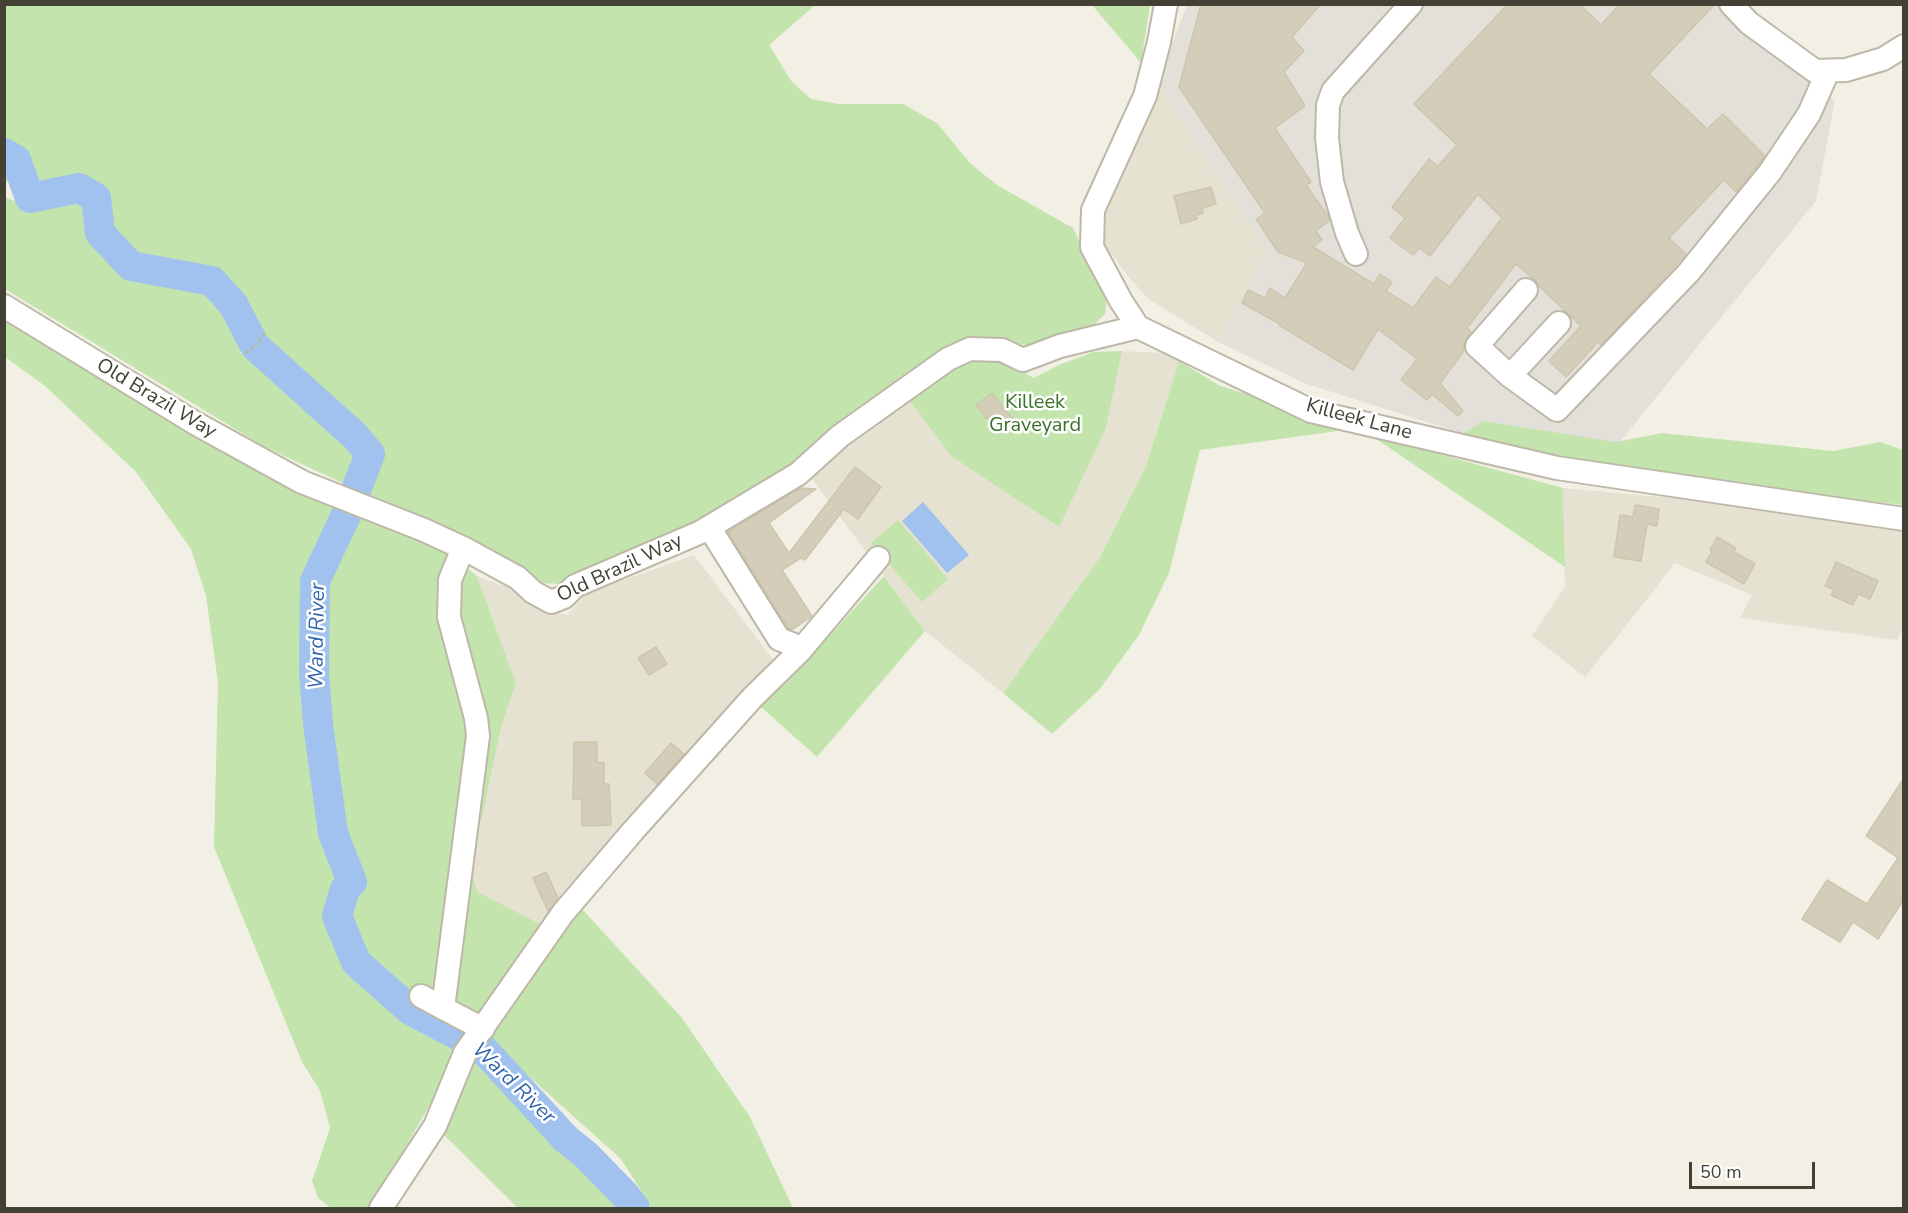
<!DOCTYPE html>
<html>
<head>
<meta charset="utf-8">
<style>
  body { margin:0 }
  #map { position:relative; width:1908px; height:1213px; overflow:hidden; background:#f2f0e4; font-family:"Nunito Sans",sans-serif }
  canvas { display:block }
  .frame { position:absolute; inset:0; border:6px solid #434034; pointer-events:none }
  .scale { position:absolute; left:1689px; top:1162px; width:126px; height:27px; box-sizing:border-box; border:3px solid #434034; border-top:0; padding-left:8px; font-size:18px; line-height:21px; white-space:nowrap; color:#434034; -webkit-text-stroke:4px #fff; paint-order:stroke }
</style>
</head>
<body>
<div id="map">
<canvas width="1908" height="1213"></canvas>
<div class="frame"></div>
<div class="scale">50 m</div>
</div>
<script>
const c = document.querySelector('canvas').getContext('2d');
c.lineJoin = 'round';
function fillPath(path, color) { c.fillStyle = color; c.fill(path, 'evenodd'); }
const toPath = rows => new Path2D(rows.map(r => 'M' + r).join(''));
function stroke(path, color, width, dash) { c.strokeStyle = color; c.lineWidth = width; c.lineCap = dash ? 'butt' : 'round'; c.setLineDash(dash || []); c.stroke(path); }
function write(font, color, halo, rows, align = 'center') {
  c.font = font + ' "Nunito Sans",sans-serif'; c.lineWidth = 5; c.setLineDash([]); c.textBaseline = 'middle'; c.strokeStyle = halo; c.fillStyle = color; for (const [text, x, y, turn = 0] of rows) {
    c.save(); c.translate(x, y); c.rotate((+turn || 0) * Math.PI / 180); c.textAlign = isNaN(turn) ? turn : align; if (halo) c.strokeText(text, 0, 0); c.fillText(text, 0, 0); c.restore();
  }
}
fillPath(toPath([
  [1157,82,1266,251,1218,342,1147,298,1127,275,1107,248,1099,225],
  [1122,351,1161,353,1179,361,1146,466,1100,557,1003,693,925,631,809,475,907,397,951,456,1106,428],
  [1563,488,1813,511,1903,526,1903,628,1897,640,1740,618,1752,595,1674,563,1655,589,1585,677,1532,636,1565,586],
  [694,555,774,661,546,927,478,892,471,872,471,851,500,731,516,683,477,576,524,593,538,609,567,615,587,593]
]), '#e5e2d2');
fillPath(toPath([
  [1724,4,1835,101,1816,201,1597,470,1543,459,1304,383,1218,342,1266,251,1157,82,1187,5]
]), '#e3e0d9');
fillPath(toPath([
  [5,5,815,5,769,45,792,82,811,99,839,104,903,104,937,123,971,164,997,185,1073,228,1107,297,1105,314,1088,331,1031,346,991,339,955,343,893,384,787,470,679,534,565,584,538,583,446,531,362,493,374,452,357,429,337,410,304,386,252,331,223,273,133,260,106,236,99,196,76,182,61,182,39,192,5,181],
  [1092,5,1150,5,1141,63],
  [69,196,81,204,88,214,96,247,129,277,150,283,167,280,182,287,195,284,213,300,239,333,244,344,240,353,253,355,284,384,294,400,307,406,358,451,363,460,351,487,263,446,5,289,5,197,28,207,47,206],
  [4,316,342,502,308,580,302,670,308,750,327,835,342,874,327,922,351,967,392,1012,455,1051,429,1106,371,1208,331,1208,318,1198,312,1181,330,1128,320,1091,302,1062,214,847,218,683,206,596,191,549,136,472,45,386,5,357],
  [1122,351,1106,428,1059,527,951,456,907,397,934,385,963,359,999,359,1034,378,1061,364,1094,352],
  [992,393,1015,422,1000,434,977,405],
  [1179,361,1220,386,1360,428,1442,455,1563,488,1565,567,1360,428,1200,450,1169,573,1139,635,1099,690,1052,734,1003,693,1100,557,1146,466],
  [1483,421,1616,442,1662,433,1833,451,1880,442,1903,450,1903,505,1575,467,1463,434],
  [354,510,440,547,477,576,516,683,500,731,482,818,474,825,471,872,478,892,546,927,469,1036,412,1006,358,960,340,915,348,892,357,880,338,832,324,734,318,670,318,583],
  [898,520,948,579,922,602,871,543],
  [884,576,925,631,817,757,760,706,789,680],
  [582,909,682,1018,750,1117,793,1208,652,1208,621,1159,485,1037,515,991],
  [475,1052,562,1144,620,1195,629,1208,518,1208,438,1129]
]), '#c3e5ad');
fillPath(toPath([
  [923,502,969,555,947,573,902,521]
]), '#a1c2ee');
stroke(toPath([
  [4,153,16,160,30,198,79,188,96,198,100,233,131,266,212,281,233,304,255,346,355,436,370,454,348,511,315,581,314,672,318,724,333,833,352,882,345,889,337,916,356,962,410,1010,482,1048,566,1139,586,1155,625,1195,635,1208]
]), '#a1c2ee', 30);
const building = toPath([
  [1201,4,1321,4,1292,37,1304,51,1284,72,1305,106,1275,128,1311,182,1306,185,1328,216,1329,221,1316,231,1322,240,1313,247,1374,284,1380,274,1392,282,1386,291,1413,308,1436,277,1450,287,1502,218,1478,194,1430,256,1419,248,1413,255,1390,238,1405,218,1392,207,1429,159,1438,166,1457,145,1414,104,1508,4,1579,4,1601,25,1620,4,1715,4,1649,74,1707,129,1723,114,1765,156,1736,192,1724,180,1669,238,1686,254,1601,345,1598,342,1566,377,1549,361,1581,326,1539,286,1535,280,1516,264,1467,328,1471,332,1464,343,1464,351,1440,383,1463,411,1458,416,1432,394,1427,400,1401,380,1417,359,1378,329,1353,370,1279,325,1280,324,1242,303,1248,290,1265,298,1270,288,1285,298,1307,263,1278,252,1256,219,1265,213,1179,87,1201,4],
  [1211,187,1216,204,1202,208,1203,213,1196,215,1197,219,1181,224,1174,196,1211,187],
  [992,393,1015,422,1000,434,976,405,992,393],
  [855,467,881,487,858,519,844,509,805,560,801,558,782,570,812,616,792,630,788,628,728,532,800,488,816,489,769,523,789,553,855,467],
  [1635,505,1659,509,1657,526,1647,524,1641,561,1614,557,1620,515,1633,517,1635,505],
  [1717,537,1736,548,1734,552,1755,564,1744,584,1706,562,1712,552,1710,550,1717,537],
  [1836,562,1878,581,1870,599,1858,594,1853,605,1831,595,1835,590,1825,586,1836,562],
  [656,647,667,664,649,675,638,658,656,647],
  [574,742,597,742,597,762,604,763,604,784,609,784,611,825,582,826,582,799,573,799,574,742],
  [671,743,684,754,657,784,645,773,671,743],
  [1904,778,1904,899,1878,939,1853,922,1840,942,1802,919,1827,880,1867,904,1898,858,1866,836,1904,778],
  [546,872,558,898,548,911,533,878,546,872]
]);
fillPath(building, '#d3cdba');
stroke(building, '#cdc6ad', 1.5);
const minor = toPath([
  [1166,4,1159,42,1145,96,1093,210,1092,247,1121,301,1138,327,1311,411,1557,468,1904,519],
  [1731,4,1749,23,1815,71,1846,70,1883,59,1904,46],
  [1356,254,1347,233,1332,182,1327,138,1328,105,1333,91,1411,4],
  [1526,290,1477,346,1510,376,1557,410,1689,272,1770,172,1809,114,1828,71],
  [4,306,195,423,302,482,424,530,463,548,518,578,533,592,551,602,564,597,575,586,701,532,798,474,840,436,948,359,970,349,1002,350,1023,360,1060,346,1138,327],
  [1510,376,1559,323],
  [709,527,779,639,794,645,800,651],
  [463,548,450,580,449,617,476,718,478,736,443,1008,483,1029],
  [421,996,443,1008],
  [381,1208,435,1126,465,1053,563,913,633,831,753,697,800,651,878,558]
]);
stroke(minor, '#bdb8a7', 26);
stroke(toPath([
  [246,353,255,346,264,334]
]), '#beb699', 3, [3, 3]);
stroke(minor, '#fff', 22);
write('20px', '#434034', '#fff', [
  ["Old Brazil Way",156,399,31],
  ["Killeek Lane",1359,420,15],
  ["Old Brazil Way",620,569,-25]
]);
write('20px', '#3a732a', '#fff', [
  ["Killeek",1035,403],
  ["Graveyard",1035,426]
]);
write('italic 21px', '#3165ac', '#fff', [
  ["Ward River",318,636,-89],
  ["Ward River",513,1084,44]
]);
</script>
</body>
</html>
